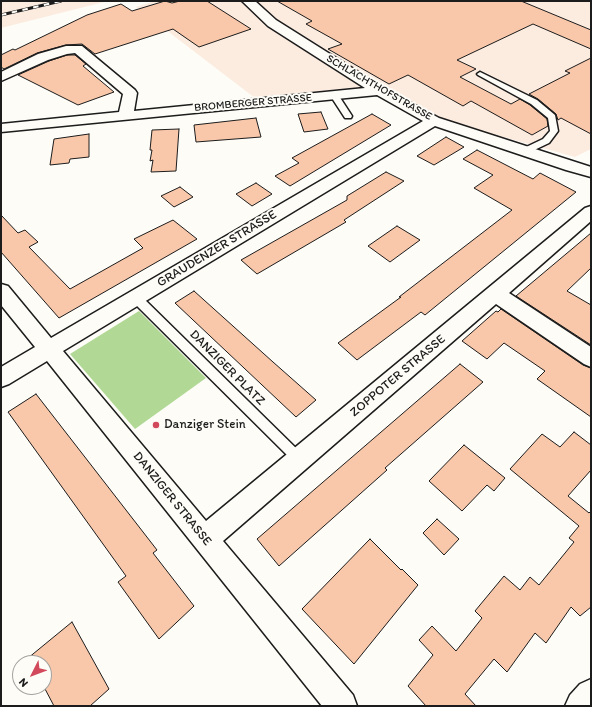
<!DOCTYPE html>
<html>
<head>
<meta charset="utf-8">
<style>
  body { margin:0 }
  #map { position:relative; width:592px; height:707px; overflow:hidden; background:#fdfcf7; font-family:Itim,sans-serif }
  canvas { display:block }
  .frame { position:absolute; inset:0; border:2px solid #1c1c1c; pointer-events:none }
  .north { position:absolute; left:12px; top:655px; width:40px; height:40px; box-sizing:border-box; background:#fdfcf7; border:1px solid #a3a29f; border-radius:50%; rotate:228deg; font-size:11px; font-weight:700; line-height:16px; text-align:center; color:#1c1c1c }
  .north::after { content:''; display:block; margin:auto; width:14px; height:18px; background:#d1495b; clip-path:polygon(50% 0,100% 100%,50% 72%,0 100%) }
</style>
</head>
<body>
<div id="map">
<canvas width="592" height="707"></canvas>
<div class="frame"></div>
<div class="north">N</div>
</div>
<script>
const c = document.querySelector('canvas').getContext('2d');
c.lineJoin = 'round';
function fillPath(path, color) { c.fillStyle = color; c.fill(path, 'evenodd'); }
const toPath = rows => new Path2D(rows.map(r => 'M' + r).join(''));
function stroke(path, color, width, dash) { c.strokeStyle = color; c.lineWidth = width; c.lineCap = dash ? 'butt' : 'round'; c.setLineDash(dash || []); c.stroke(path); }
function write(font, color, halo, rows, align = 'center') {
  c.font = font + ' Itim,sans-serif'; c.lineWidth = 4; c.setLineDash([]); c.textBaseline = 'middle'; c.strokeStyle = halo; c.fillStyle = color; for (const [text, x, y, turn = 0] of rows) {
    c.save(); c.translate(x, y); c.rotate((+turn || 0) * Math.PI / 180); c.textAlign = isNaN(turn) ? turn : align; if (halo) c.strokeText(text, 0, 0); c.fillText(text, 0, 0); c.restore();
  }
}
fillPath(toPath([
  [1,1,108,1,1,28],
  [155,1,591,1,591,149,575,157,446,121,386,87,255,98,136,7]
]), '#fcece0');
fillPath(toPath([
  [139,311,206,378,135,429,70,354]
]), '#b1d995');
const building = toPath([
  [165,1,172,3,180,1,207,1,251,29,199,47,173,29,95,54,82,44,66,45,37,53,4,69,1,67,1,55,13,49,15,50,87,15,121,4,132,11,165,1],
  [277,1,521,1,591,30,591,49,533,24,457,60,476,69,460,77,511,104,520,99,530,105,547,119,548,126,532,135,471,101,463,106,408,75,389,84,328,49,342,44,306,24,312,21,277,1],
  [67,55,75,55,86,64,83,66,114,92,78,105,18,75,49,61,67,55],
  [591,58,591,134,561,118,558,120,556,114,538,99,529,94,570,73,565,71,591,58],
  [321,112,328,129,304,132,298,114,321,112],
  [372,114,391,125,290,186,275,176,299,163,292,158,372,114],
  [256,118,261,137,196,142,194,125,256,118],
  [179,129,176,171,151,172,153,160,150,161,152,150,150,150,152,130,179,129],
  [89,134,89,157,70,159,69,163,50,165,54,139,89,134],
  [446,137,464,147,434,165,417,156,446,137],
  [477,150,533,179,540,173,576,192,425,315,421,312,357,360,338,343,401,297,399,297,512,210,474,188,493,175,463,159,477,150],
  [386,172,404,181,344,220,346,222,257,274,241,260,347,200,347,196,386,172],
  [256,183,272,194,252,206,236,194,256,183],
  [180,187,193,197,174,207,161,196,180,187],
  [1,215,18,233,25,230,38,242,29,247,70,289,143,248,134,239,173,220,197,239,59,318,1,252,1,215],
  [397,226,420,240,390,262,368,246,397,226],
  [591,233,591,268,567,291,591,305,591,345,516,296,591,233],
  [194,291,273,362,316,400,296,417,175,303,194,291],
  [501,309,583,365,591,368,591,417,537,379,545,371,504,343,487,359,462,341,496,311,498,312,501,309],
  [460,364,483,382,385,468,387,470,279,566,257,539,460,364],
  [36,394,157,550,153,553,194,606,159,639,118,582,126,576,8,412,36,394],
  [574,432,591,445,591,470,568,496,589,513,591,511,591,607,580,616,571,607,546,643,535,633,507,672,494,659,465,694,476,706,426,706,408,686,433,655,419,640,432,626,456,651,482,618,475,611,504,576,520,590,530,577,539,585,574,542,569,538,579,526,510,469,542,434,560,447,574,432],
  [464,445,505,478,494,491,487,485,462,511,429,481,464,445],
  [437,519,459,539,444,555,423,533,437,519],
  [370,539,401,570,402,569,418,585,354,664,302,609,370,539],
  [72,622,109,689,90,706,54,706,44,687,44,663,22,663,72,622]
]);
fillPath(building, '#f9c7a9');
stroke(building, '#1c1c1c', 1);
const service = toPath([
  [480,72,537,100,555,115,558,131,549,143,528,153,522,153,522,149,543,139,550,131,548,118,531,104,478,75,477,74,480,72],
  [331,93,337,93,352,116,351,118,345,118,330,95,331,93],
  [135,293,139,294,303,455,305,459,303,463,299,465,295,463,131,300,130,297,131,294,135,293]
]);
const minor = toPath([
  [242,1,255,1,276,20,384,88,439,118,591,167,591,177,566,170,435,126,63,351,206,521,585,208,591,206,591,221,509,293,591,347,591,367,584,364,496,304,223,541,353,695,357,706,322,706,47,361,9,384,1,387,1,367,35,347,1,305,1,284,8,286,51,338,423,121,377,95,1,132,1,124,119,112,123,94,75,53,67,54,48,60,1,81,1,72,38,54,66,46,82,46,135,90,137,93,134,111,365,88,268,26,242,1]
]);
const primary = toPath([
  [591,679,591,706,565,706,570,695,580,684,591,679]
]);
stroke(service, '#1c1c1c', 3);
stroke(minor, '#1c1c1c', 3);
stroke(primary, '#1c1c1c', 3);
fillPath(service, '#fdfcf7');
fillPath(minor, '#fdfcf7');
fillPath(primary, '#fdfcf7');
const rail = toPath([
  [1,15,61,1]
]);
stroke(rail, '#1c1c1c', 3);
stroke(rail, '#fdfcf7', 2, [5.5]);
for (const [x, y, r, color] of [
  [156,425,4,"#d1495b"]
]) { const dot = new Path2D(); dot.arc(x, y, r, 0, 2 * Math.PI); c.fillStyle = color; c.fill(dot); stroke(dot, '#fdfcf7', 1.5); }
write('11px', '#1c1c1c', '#fdfcf7', [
  ["SCHLACHTHOFSTRASSE",379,88,30],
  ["BROMBERGER STRASSE",253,103,-5]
]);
write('13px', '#1c1c1c', '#fdfcf7', [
  ["GRAUDENZER STRASSE",217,249,-31],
  ["DANZIGER PLATZ",227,368,45],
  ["ZOPPOTER STRASSE",398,376,-40],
  ["DANZIGER STRASSE",172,499,51]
]);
write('13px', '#1c1c1c', '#fdfcf7', [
  ["Danziger Stein",164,425]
], 'left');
</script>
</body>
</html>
